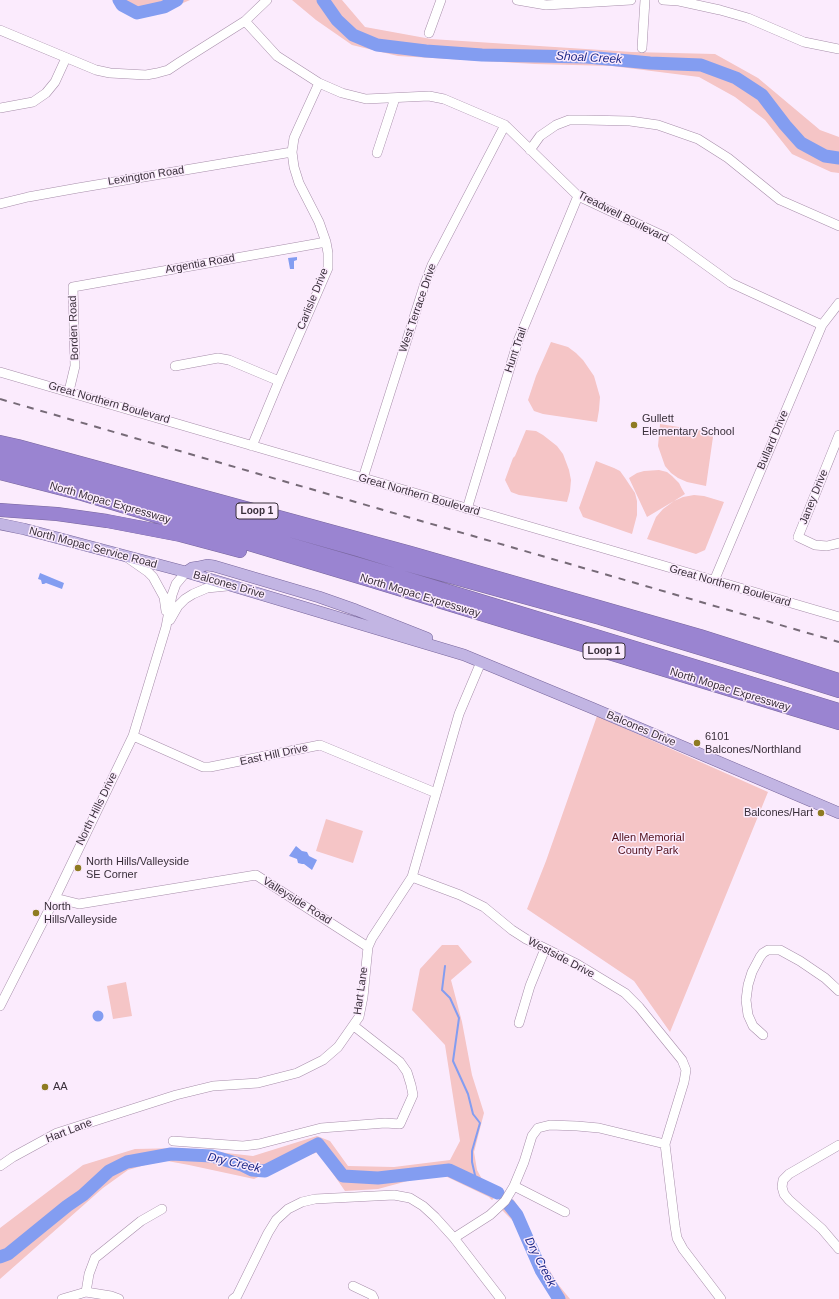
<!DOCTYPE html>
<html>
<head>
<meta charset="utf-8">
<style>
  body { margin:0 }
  canvas { display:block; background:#fbebfd }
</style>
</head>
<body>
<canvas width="839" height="1299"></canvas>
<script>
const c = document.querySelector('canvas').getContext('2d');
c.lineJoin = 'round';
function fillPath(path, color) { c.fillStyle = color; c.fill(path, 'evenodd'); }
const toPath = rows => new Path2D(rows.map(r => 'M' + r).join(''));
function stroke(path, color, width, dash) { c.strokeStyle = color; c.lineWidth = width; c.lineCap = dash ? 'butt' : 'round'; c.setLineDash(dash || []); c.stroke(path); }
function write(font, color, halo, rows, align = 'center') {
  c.font = font + ' Helvetica,sans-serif'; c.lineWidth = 3; c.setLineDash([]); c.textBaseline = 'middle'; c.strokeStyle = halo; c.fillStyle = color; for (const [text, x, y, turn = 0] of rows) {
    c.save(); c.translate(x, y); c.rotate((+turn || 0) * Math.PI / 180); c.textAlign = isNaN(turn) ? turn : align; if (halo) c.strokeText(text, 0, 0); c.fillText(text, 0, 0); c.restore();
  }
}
fillPath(toPath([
  [112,0,190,0,162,12,129,15],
  [292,0,342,0,365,27,431,39,632,52,715,54,758,78,820,130,839,137,839,173,831,172,792,154,765,120,735,97,699,77,612,66,535,64,398,56,352,45,316,20],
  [551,342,568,347,576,353,583,360,594,376,600,397,599,410,597,422,543,414,534,411,528,400,536,376],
  [660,424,710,432,713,437,706,486,687,482,678,478,671,473,665,466,658,446],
  [526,430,536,431,543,435,557,446,563,454,569,470,571,480,570,491,567,502,519,495,511,492,505,480,513,458,515,456],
  [596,461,614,468,620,471,625,478,635,493,637,501,637,515,632,534,583,517,579,508],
  [659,470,667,472,672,476,679,483,682,489,685,494,674,501,683,497,694,495,704,496,724,502,705,550,696,554,647,539,656,517,663,509,674,501,647,517,629,478,637,473,644,471],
  [597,716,768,792,670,1032,634,981,527,909,546,861],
  [326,819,363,831,353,863,316,851],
  [442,945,458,945,472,962,451,980,462,1022,472,1075,484,1113,474,1152,477,1170,483,1181,503,1189,492,1200,489,1197,445,1176,415,1179,378,1189,345,1191,318,1152,288,1163,254,1179,189,1165,162,1160,128,1170,103,1188,0,1279,0,1228,83,1165,135,1149,182,1148,253,1156,317,1136,330,1141,348,1166,394,1167,450,1160,460,1141,445,1045,412,1010,420,969],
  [126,982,132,1016,113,1019,107,986],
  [513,1199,522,1212,534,1244,557,1283,570,1299,554,1299,529,1257,519,1227,501,1209]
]), '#f5c5c6');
fillPath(toPath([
  [297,257,297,260,294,261,294,269,290,269,288,258],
  [40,573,64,583,62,589,46,583,44,584,42,584,41,580,38,579],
  [296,846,302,851,307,852,309,856,317,860,312,870,304,864,302,864,298,863,297,859,289,856],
  '92.5 1016a5.5 5.5 0 1 1 11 0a5.5 5.5 0 1 1-11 0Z'
]), '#839df1');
stroke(toPath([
  [445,966,442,990,450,998,459,1018,453,1061,468,1094,473,1114,480,1123,472,1151,472,1162,477,1184]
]), '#839df1', 2);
stroke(toPath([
  [119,0,122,5,137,13,164,7,177,0],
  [323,0,337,20,353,35,377,45,426,51,482,55,587,57,650,63,701,65,736,78,762,95,785,125,801,143,825,156,839,158],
  [509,1205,517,1215,541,1270,559,1299],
  [0,1257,8,1254,67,1206,83,1195,109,1171,127,1162,171,1154,212,1156,242,1165,252,1170,265,1171,318,1144,343,1176,378,1178,449,1170,498,1193]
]), '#839df1', 13);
const minor = toPath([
  [517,0,546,5,631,0],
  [663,0,679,1,720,10,748,18,804,42,839,49],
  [245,21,277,56,319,83,342,93,366,99,429,96,444,99,505,125,578,196,670,239,731,283,822,325],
  [0,30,96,70,110,73,146,75,157,73,168,70,180,62,245,21,267,0],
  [429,33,441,0],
  [642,48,645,0],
  [0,108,33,102,46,93,55,82,66,58],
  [530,150,540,136,556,125,569,120,586,120,630,121,658,125,698,139,728,158,780,200,839,226],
  [377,153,395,98],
  [0,204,28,197,78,188,292,152],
  [175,366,218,358,229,360,279,381],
  [0,372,839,617],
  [69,391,75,366,73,287,326,242],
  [839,435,798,537,815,545,827,546,839,543],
  [252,446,279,381,328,268,328,253,326,242,319,222,299,183,294,167,292,152,294,138,298,129,319,83],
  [363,478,424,286,432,265,505,125],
  [467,509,518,341,578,196],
  [128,558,148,572,153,577,164,597,166,611],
  [714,581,822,325,839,303],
  [170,620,178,606,185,599,193,594,207,588,227,586],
  [133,736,203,767,210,767,320,745,436,793],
  [412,877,460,895,484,907,512,930,526,939,577,964,625,993,639,1007,682,1060,686,1070,684,1082,665,1144,675,1226,677,1238,683,1249,721,1299],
  [55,898,79,904,256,875,368,947],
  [0,1006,55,898,133,736,166,627,172,595,176,584,186,572],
  [519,1023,530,986,545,949],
  [763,1035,753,1026,748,1015,746,1000,748,985,752,972,760,957,763,953,768,950,780,950,800,961,825,978,839,991],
  [173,1141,243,1146,259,1144,321,1128,385,1123,400,1124,413,1095,411,1085,407,1072,400,1062,354,1026],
  [839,1145,789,1174,783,1180,782,1187,784,1194,789,1200,822,1229,839,1249],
  [0,1166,13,1157,57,1133,176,1095,213,1086,258,1083,297,1073,323,1060,338,1047,359,1017,363,997,368,947,372,938,412,877,459,714,481,662],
  [514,1186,565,1212],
  [454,1238,490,1215,505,1201,514,1186,524,1162,532,1136,538,1128,550,1125,577,1126,599,1128,665,1144],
  [353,1286,372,1295,374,1299],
  [86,1292,89,1274,95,1258,141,1221,162,1209],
  [62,1299,86,1292,111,1296,119,1299],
  [233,1299,237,1296,268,1233,276,1220,288,1209,302,1202,315,1199,394,1195,410,1198,423,1206,435,1217,454,1238,501,1299]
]);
const major = toPath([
  [0,524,24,529,186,572,464,655,592,708,839,813],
  [186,572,192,568,198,567,207,565,214,566,319,597,356,610,427,638]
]);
const highway = toPath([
  [0,442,18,446,411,553,700,636,839,680],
  [0,452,123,484,359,550,404,564,600,618,772,670,839,691],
  [0,462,42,472,399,576,839,710],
  [0,473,82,494,369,580,839,723],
  [0,510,57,514,107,521,180,535,240,551]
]);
stroke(minor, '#a78eaa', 10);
stroke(major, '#78669c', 12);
stroke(highway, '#78669c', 14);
stroke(minor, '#fff', 9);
stroke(major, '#c2b5e3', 11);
stroke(highway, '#9a84d1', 13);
stroke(toPath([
  [0,399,839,642]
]), '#766a77', 2, [7, 7]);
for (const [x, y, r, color] of [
  [634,425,4,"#8e7b21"],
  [697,743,4,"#8e7b21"],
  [821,813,4,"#8e7b21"],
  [78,868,4,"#8e7b21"],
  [36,913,4,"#8e7b21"],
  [45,1087,4,"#8e7b21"]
]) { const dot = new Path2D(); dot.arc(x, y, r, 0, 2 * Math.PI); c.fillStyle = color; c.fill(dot); stroke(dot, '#fbebfd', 1.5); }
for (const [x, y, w] of [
  [257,511,42],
  [604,651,42]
]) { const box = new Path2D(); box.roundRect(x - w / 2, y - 8, w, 16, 3); c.fillStyle = '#fbebfd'; c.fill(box); stroke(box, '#382e39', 1); }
write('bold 10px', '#382e39', null, [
  ["Loop 1",257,511],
  ["Loop 1",604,651]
]);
write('11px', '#382e39', '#fbebfd', [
  ["Lexington Road",146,176,-9],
  ["Treadwell Boulevard",623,217,27],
  ["Argentia Road",200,264,-10],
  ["Carlisle Drive",313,299,-68],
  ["West Terrace Drive",418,308,-71],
  ["Borden Road",74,328,-92],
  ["Hunt Trail",516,350,-71],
  ["Great Northern Boulevard",109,403,16],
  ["Bullard Drive",773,440,-67],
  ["Great Northern Boulevard",419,495,16],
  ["Janey Drive",814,497,-68],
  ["North Mopac Expressway",110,503,16],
  ["North Mopac Service Road",93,548,15],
  ["Balcones Drive",229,585,16],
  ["Great Northern Boulevard",730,586,16],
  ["North Mopac Expressway",420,596,17],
  ["North Mopac Expressway",730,690,17],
  ["Balcones Drive",641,729,23],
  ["East Hill Drive",274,755,-12],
  ["North Hills Drive",97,809,-64],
  ["Valleyside Road",297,901,32],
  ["Westside Drive",561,958,28],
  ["Hart Lane",361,991,-82],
  ["Hart Lane",69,1131,-21]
]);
write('11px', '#382e39', '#fbebfd', [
  ["Gullett",642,419],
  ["Elementary School",642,432],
  ["6101",705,737],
  ["Balcones/Northland",705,750],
  ["Balcones/Hart",813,813,"right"],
  ["North Hills/Valleyside",86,862],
  ["SE Corner",86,875],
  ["North",44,907],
  ["Hills/Valleyside",44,920],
  ["AA",53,1087]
], 'left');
write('11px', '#51101b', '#fbebfd', [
  ["Allen Memorial",648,838],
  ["County Park",648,851]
]);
write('italic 12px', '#1d2988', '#fbebfd', [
  ["Shoal Creek",589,58,3],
  ["Dry Creek",234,1163,13],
  ["Dry Creek",540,1262,63]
]);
</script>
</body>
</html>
